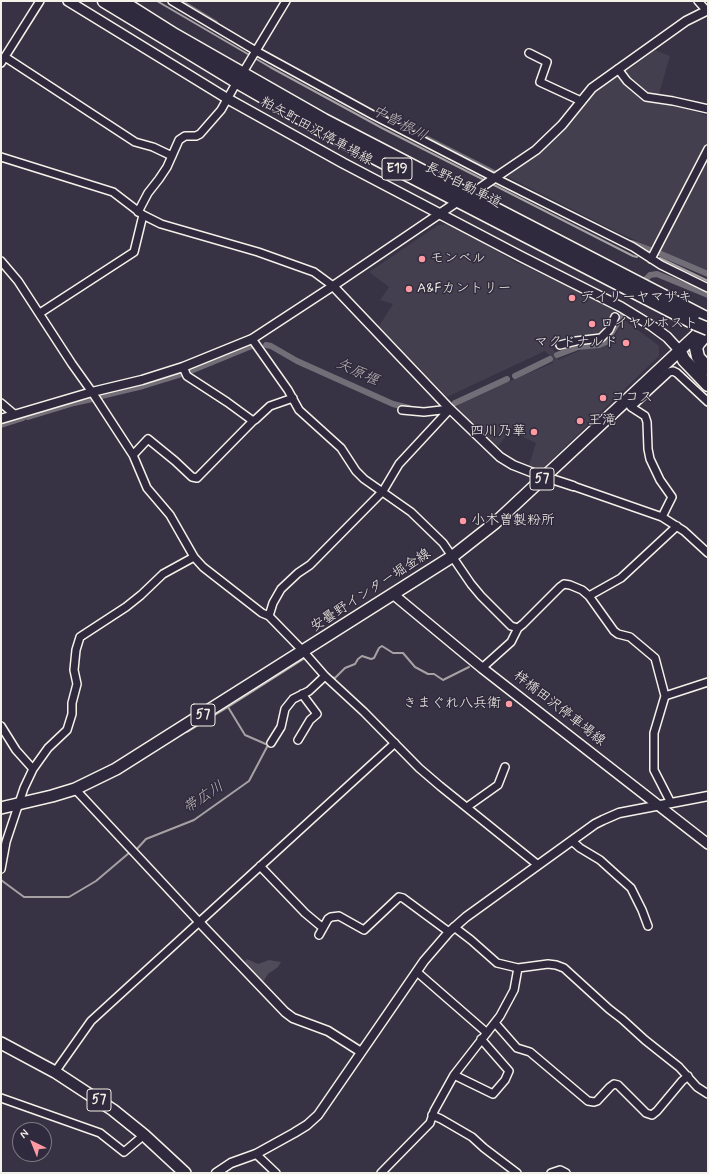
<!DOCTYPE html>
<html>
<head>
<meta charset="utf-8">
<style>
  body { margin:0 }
  #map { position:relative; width:709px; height:1174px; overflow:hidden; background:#373244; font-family:Mynerve,sans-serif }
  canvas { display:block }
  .frame { position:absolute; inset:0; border:2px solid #f4f1e8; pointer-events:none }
  .north { position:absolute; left:12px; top:1122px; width:40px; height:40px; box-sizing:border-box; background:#2f2a3d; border:1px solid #7e7a81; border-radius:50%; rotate:317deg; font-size:11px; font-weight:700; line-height:16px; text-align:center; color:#f4f1e8 }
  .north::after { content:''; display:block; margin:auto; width:14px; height:18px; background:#ff9aa2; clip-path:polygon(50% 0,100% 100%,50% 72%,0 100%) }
</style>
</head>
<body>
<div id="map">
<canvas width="709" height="1174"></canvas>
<div class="frame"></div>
<div class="north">N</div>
</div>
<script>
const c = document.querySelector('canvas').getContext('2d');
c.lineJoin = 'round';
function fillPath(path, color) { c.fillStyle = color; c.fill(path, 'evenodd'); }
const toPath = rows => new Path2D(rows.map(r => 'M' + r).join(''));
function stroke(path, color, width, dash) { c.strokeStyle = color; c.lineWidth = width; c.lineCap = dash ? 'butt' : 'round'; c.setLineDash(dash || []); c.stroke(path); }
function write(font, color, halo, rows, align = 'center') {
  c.font = font + ' Mynerve,"Klee One",sans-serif'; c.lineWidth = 3; c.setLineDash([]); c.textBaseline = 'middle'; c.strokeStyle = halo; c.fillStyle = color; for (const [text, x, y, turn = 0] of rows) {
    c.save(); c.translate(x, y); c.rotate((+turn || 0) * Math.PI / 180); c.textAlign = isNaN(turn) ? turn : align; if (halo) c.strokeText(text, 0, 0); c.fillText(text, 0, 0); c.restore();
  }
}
fillPath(toPath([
  [655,50,670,56,657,101,664,101,708,116,708,273,658,249,655,249,615,231,504,175,610,79,634,66],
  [448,224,469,234,515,262,568,286,615,311,605,332,597,337,559,339,559,342,551,347,555,352,558,360,581,350,607,345,615,336,624,320,650,339,659,346,659,356,543,468,536,470,528,468,536,443,525,438,512,428,496,449,473,426,455,404,553,363,549,355,545,351,447,397,379,326,393,304,380,300,389,287,369,272,438,225]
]), '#433f4e');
fillPath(toPath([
  [247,959,258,964,269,960,281,962,278,967,268,974,263,982,244,962]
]), '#504b59');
stroke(toPath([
  [157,1,270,67,382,128,486,181],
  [492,184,633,256,637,257],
  [660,258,708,281],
  [330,677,335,678,345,668,355,664,358,659,362,656,371,659,374,658,379,648,382,646,393,653,403,653,415,667,428,674,434,674,443,680,469,667],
  [187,732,228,707],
  [136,850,146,839,194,820,249,781,268,745,245,735,228,707,305,658,307,660],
  [1,880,24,897,69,897,96,881,129,853]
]), '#a6a2a4', 2);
stroke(toPath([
  [179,1,215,23],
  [376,113,494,173],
  [632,243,653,251],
  [659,253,708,274],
  [645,280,650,275,657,274,708,295],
  [266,345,271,346,297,361,393,404,409,408],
  [557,355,578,347,599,345,606,342,622,316],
  [188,372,254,345],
  [515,376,550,359],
  [97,397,143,386,182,374],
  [455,403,507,379],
  [28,417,74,403,92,399],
  [1,425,23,418]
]), '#726e77', 6);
const minor = toPath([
  [172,1,256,51,373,115,495,178,633,247,661,265,708,288],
  [698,1,707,11],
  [529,53,547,62,540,82,581,101],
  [5,57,135,142,153,147,172,156],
  [1,63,40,1],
  [245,69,286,1],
  [618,69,627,81,646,97,673,101,708,109],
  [1,157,113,192,143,215,161,224,258,252,314,272,333,286],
  [138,212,148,193,159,179,167,167,179,140,185,136,196,136,200,134,221,110,234,87],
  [651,259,708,149],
  [1,261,18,281,72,364,92,392,133,455,147,488,170,515,194,557,203,567,262,613,269,616,304,652,325,676,364,712,419,768,440,786,538,865],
  [40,313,134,252,143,215],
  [252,339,288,390,299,410,341,448,356,471,364,479,411,512,443,543,471,584,481,596,511,626,518,628],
  [560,345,576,341,601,338,609,330,615,317],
  [183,367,187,376,227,402,253,421],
  [1,403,14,414],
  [629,404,631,407,669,372,673,371,677,373,708,402],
  [631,407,645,416,647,422,648,449,650,459,660,480,672,497,662,517],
  [402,410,424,412,450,409],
  [133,455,148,439,175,461,192,477,197,478,253,421,256,419,270,406,293,398],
  [573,486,662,517,684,531,708,553],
  [589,596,621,578,677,526],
  [269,616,273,603,281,589,298,573,310,565,383,491,399,464,450,409],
  [482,668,511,642,518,628,523,624,560,587,564,584,570,585,582,590,589,596,614,631,618,634,630,637,655,658,665,696,654,733,654,770,671,803],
  [665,696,708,682],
  [1,726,16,750,33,769],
  [298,740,310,720,317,714,302,694],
  [271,743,281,727,285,709,293,699,309,691,325,676],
  [75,789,199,922],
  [467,807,498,785,505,767],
  [572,841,580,848,600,860,631,888,642,910,648,926],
  [260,866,305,913,323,928],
  [1,869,6,842,24,788,33,769,48,748,67,730,72,714,72,703,77,684,74,670,76,650,80,637,126,607,141,595,163,574,194,557],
  [454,927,471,940,497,963,518,968,548,964,556,965,564,968,609,1009,622,1019,645,1040,679,1067,697,1087,708,1094],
  [319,935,328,919,331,917,339,916,364,930,399,897,403,898,449,932],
  [417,972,487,1033],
  [495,1023,517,1048,530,1052,588,1101,594,1102,597,1101,610,1087,614,1084,618,1085,646,1113,652,1115,657,1111,682,1081,688,1076],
  [55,1072,91,1021,395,743],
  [454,1075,493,1094,505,1080,509,1071,481,1039],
  [1,1098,100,1133,124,1152,144,1135],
  [432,1115,441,1119,472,1137,484,1148,517,1173],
  [256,1154,276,1173],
  [381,1173,430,1123,434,1111,454,1075,500,1016,514,990,518,968],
  [551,1173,560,1170,566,1173]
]);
const tertiary = toPath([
  [474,192,536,150,562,125,592,88,686,21,708,10],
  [333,286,450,409,500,457,513,465,536,474,573,486],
  [1,419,92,392,142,380,183,367,252,339,333,286,454,204],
  [199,922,285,1012,293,1018,328,1031,361,1052],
  [216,1173,231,1163,256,1154,294,1133,307,1125,318,1115,424,961,449,932,466,917,595,824,603,820,619,813,708,796]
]);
const secondary = toPath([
  [68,1,228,99,343,163,522,257,621,307,652,326,667,337,679,350],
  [394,595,482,668,708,844]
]);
const primary = toPath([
  [1,808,52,796,75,789,116,769,453,556,495,523,708,324],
  [1,1043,55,1072,113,1110,144,1135,185,1173]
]);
const motorway = toPath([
  [104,1,244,86,319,129,696,324],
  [121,1,175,35,324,120,708,319],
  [708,332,698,344,696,348,698,357,708,369],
  [679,350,684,360,708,385]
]);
stroke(minor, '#f4f1e8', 10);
stroke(tertiary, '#f4f1e8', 11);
stroke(secondary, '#f4f1e8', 12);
stroke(primary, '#f4f1e8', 14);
stroke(motorway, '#f4f1e8', 15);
stroke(minor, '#2f2a3d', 7);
stroke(tertiary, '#2f2a3d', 8);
stroke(secondary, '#2f2a3d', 9);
stroke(primary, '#2f2a3d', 11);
stroke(motorway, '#2f2a3d', 12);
const motorwayBridge = toPath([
  [696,324,708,329]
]);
stroke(motorwayBridge, '#f4f1e8', 15, []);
stroke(motorwayBridge, '#2f2a3d', 12);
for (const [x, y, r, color] of [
  [422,259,4,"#ff9aa2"],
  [409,289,4,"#ff9aa2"],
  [572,298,4,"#ff9aa2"],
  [592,324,4,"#ff9aa2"],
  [626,343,4,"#ff9aa2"],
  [603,398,4,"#ff9aa2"],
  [580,421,4,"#ff9aa2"],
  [534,432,4,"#ff9aa2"],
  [463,521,4,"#ff9aa2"],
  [509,704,4,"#ff9aa2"]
]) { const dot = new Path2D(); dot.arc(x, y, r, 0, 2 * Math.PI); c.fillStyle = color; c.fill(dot); stroke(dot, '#2f2a3d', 1.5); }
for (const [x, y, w] of [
  [397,169,30],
  [542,479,24],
  [203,715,24],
  [99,1100,24]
]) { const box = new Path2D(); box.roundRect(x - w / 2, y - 11, w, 22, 3); c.fillStyle = '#2f2a3d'; c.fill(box); stroke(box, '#f4f1e8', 1); }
write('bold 13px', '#f4f1e8', null, [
  ["E19",397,169],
  ["57",542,479],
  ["57",203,715],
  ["57",99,1100]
]);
write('14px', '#f4f1e8', '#2f2a3d', [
  ["粕矢町田沢停車場線",316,132,29],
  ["長野自動車道",463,186,27],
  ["安曇野インター堀金線",371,591,-33],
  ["梓橋田沢停車場線",559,709,38]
]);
write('14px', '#f4f1e8', '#2f2a3d', [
  ["モンベル",430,259],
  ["A&Fカントリー",417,289],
  ["デイリーヤマザキ",580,298],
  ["ロイヤルホスト",600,324],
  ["マクドナルド",618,343,"right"],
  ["ココス",611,398],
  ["王滝",588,421],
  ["四川乃華",526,432,"right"],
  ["小木曽製粉所",471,521],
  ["きまぐれ八兵衛",501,704,"right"]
], 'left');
write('italic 15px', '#bab6b5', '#2f2a3d', [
  ["中曽根川",399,124,28],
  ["矢原堰",357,373,25],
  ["帯広川",204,798,-33]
]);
</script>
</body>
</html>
